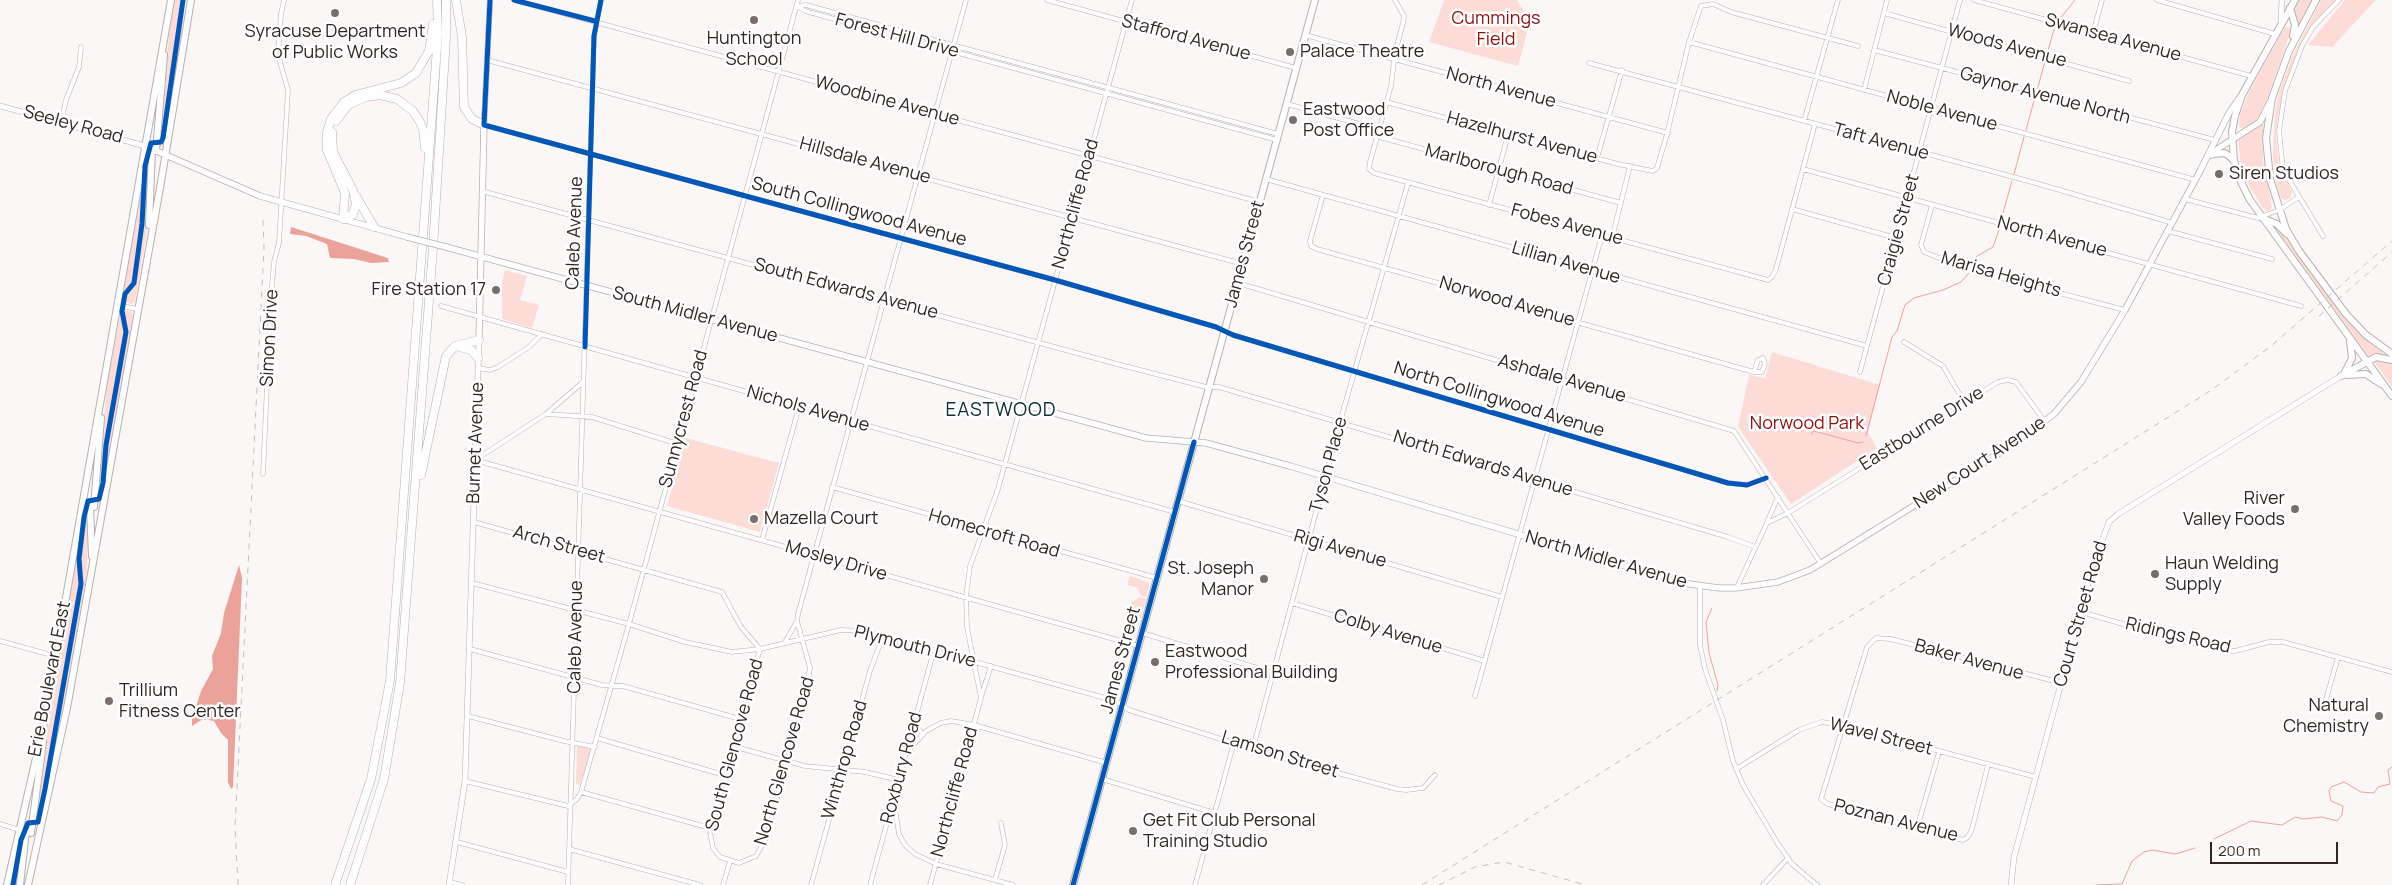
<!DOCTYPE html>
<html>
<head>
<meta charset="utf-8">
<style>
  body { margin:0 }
  #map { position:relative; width:2392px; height:885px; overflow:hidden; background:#fbf7f7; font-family:Manrope,sans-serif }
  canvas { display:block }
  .scale { position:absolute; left:2210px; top:842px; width:128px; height:22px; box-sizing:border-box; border:2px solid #312523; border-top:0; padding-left:6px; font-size:15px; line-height:18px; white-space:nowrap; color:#312523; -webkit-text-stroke:4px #fff; paint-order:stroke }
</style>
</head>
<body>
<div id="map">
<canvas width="2392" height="885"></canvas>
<div class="scale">200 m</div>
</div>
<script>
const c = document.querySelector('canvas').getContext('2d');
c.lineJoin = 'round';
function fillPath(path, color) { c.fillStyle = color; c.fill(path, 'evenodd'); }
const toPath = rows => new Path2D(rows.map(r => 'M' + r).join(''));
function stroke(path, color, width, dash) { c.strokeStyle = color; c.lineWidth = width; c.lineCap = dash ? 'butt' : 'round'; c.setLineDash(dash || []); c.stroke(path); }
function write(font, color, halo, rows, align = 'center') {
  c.font = font + ' Manrope,sans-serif'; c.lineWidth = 5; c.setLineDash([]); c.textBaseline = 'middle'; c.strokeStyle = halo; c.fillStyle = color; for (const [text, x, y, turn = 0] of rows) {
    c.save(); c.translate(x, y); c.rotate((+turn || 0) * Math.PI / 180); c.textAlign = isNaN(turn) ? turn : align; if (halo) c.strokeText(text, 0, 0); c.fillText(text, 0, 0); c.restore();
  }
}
fillPath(toPath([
  [175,0,182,0,162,138,159,141,169,34],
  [185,0,186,0,171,110,163,148,158,144,164,140],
  [1444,0,1517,0,1530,22,1518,66,1429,42],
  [2299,0,2314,0,2300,25,2293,10],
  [2321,0,2336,0,2315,22,2301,42,2284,89,2278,117,2276,134,2279,165,2292,192,2290,198,2285,200,2281,198,2277,186,2273,157,2275,113,2279,93,2292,57],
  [2345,0,2376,0,2332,47,2308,45],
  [2285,27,2289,27,2291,31,2261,116,2257,121,2244,129,2241,128,2239,126,2240,116,2248,94],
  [2263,124,2263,161,2272,207,2268,212,2262,207,2248,184,2241,167,2238,139],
  [149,157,146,237,135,301,132,304,125,302,127,295,135,285,144,228,144,196],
  [145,162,142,224,133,283,122,299],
  [2273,225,2281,231,2348,322,2385,355,2375,354,2369,357],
  [505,270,527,276,520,300,539,305,532,328,502,319,502,283],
  [123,310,131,311,133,315,102,502,97,503,102,496,109,439,127,330],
  [121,311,125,329,106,443,102,482,99,496,97,498,107,383],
  [1772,352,1880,385,1868,432,1877,448,1791,504,1738,427,1749,375,1765,378],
  [2377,359,2392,363,2392,387,2373,360],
  [686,438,779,463,760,532,667,506],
  [86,512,89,512,87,572,53,770,40,826,37,827,35,825,40,822,54,750,82,587,83,575,81,563],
  [76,560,78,561,81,576,79,590,46,779,36,822,49,717],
  [1130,576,1150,583,1146,597,1140,595,1138,588,1127,585],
  [1140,597,1146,599,1141,618,1128,615,1131,603],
  [577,745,591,749,580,785,576,784]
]), '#fddcd7');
fillPath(toPath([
  [291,227,388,258,389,262,371,263,354,259,330,258,327,244,306,236,290,234],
  [239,565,242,578,233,787,231,789,228,782,228,740,221,733,214,721,203,719,192,726,192,719,201,691,213,669,212,656,221,633,224,613]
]), '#eba299');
stroke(toPath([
  [2059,20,2075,0],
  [2047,54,2055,26],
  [2037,91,2045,61],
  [2026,130,2035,97],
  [2014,174,2024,137],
  [2001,220,2012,181],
  [1972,262,1977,256,1993,247,2000,227],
  [1811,434,1814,431,1858,443,1863,442],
  [1866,436,1892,337,1897,331,1905,305,1914,298,1943,290,1961,282,1969,273],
  [1712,608,1706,622,1709,653,1718,685,1717,691],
  [2214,839,2251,821,2282,825,2295,817,2303,819,2322,817,2337,821,2342,815,2343,806,2331,801,2329,791,2331,787,2344,782,2361,792,2374,793,2378,787,2390,784,2388,770,2392,767],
  [2096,885,2122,884,2132,861,2144,852,2152,850,2176,854,2195,848]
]), '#eba299', 1);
const minor = toPath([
  [514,0,1260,202],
  [1047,0,1296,68],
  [1395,0,1404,16,1403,23,1395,53,1391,86,1370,162,1369,169,1374,173,1768,280,1772,277,1776,269,1815,124],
  [1974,0,2251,76],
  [2157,0,2275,34],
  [797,6,806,5,1278,134],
  [797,6,805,11,1277,140],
  [1884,13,2129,81],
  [2093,33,2102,0],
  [1305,35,1668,133],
  [1689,42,2196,180],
  [1874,50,2215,140],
  [487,60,1243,264],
  [1589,63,2032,182,2173,223],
  [1864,90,1887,0],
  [1386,102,1618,164,1653,171,1657,168,1667,134,1689,42,1701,6,1713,4,1731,12,1858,46],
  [1287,104,1378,129],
  [1804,121,1838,0],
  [61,122,66,100,79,67,81,47],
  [484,125,1055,280,1216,327,1233,335,1728,483,1747,485,1766,478],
  [1376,136,1621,203],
  [1597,158,1622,70],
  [1803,169,2301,306],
  [1266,179,1867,346],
  [482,191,1117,364,1206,387,1219,387,1728,537,1755,547],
  [1323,195,1310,241,1311,246,1317,249,1754,372],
  [2185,199,2258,218,2279,210,2299,197],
  [1489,205,1508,135],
  [1932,205,1921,245,1924,252,1970,270,2125,310],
  [1792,209,1896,238],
  [2168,231,2272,259],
  [2323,236,2283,170,2279,131,2285,91,2302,46,2313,27,2339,0],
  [1612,238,1630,166],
  [1238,283,1734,431,1821,564],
  [117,305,137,309],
  [441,306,1175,512],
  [1904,342,1943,366,1964,402],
  [1763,358,1765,364,1762,372,1754,372,1758,360,1763,358],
  [478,368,490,370,498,367,529,347,542,334],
  [1860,372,1960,0],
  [546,414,583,382],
  [475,460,1139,646],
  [475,460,546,414,592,417,678,444],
  [263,474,271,297,274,262,279,243,288,90,278,55,281,14,284,0],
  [832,487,1157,578],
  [1178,501,1502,597],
  [474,522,722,592,741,627,760,649],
  [1767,522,1778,497],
  [762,540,799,407],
  [472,583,629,624,685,642,732,652,760,649,841,630,863,631,1116,701,1129,710,1275,756,1397,789,1406,790,1423,788,1435,775],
  [1700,586,1700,645,1705,669,1723,720,1733,761,1743,785,1778,844,1792,864,1817,885],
  [1737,587,1767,523,1788,513,1998,382,2007,380,2016,382,2045,422],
  [1292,603,1485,661],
  [2081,612,2186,642,2223,650,2235,651,2269,642,2283,642,2392,672],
  [1142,633,1274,673],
  [0,641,55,656],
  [785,642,797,621],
  [470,649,602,685,623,686,740,719],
  [760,649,710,832,713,848,720,857,739,863,756,856,766,838,806,692,810,668,797,621,798,614,966,0],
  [1475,696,1602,235],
  [981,697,991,666],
  [2325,703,2338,657],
  [468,716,564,741,595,747],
  [914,724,923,734],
  [597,738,724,775],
  [732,746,805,766,865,772,899,780],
  [1253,748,1340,422,1408,183],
  [909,750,926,731,941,723,951,721,974,725,1107,763],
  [1988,765,1972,829,1968,837,1963,840,1828,804,1821,799,1867,647,1876,638,1891,639,2062,683],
  [1736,769,1799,730,1822,722,1842,725,2036,777],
  [1102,779,1215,813],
  [465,781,568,806,577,799,581,792,629,624,798,0],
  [581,792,710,828],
  [894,803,899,834,905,845,915,854,936,864,1013,885],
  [0,824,20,830],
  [1917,828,1939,752],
  [457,842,568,872],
  [569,849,700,885],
  [995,880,1005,845,1001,823],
  [450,882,462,885],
  [568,885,594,36,601,0],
  [723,885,730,861],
  [811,885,870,671,883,636],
  [870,885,934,650],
  [930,885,981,698,967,627,966,596,970,566,998,489,1132,0],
  [1195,885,1234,742],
  [1763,885,1788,858]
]);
const tertiary = toPath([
  [2281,22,2282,0],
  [0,106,145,146],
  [484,125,490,0],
  [449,885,465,781,479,340],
  [2011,885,2014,857,2094,562,2109,522,2118,514,2341,376]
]);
const secondary = toPath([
  [152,149,260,196,407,237],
  [2212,155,2219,148,2260,122,2270,102],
  [446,247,1146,438,1206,443,1290,466,1682,583,1719,588,1736,588,1778,582,1810,570,2006,449,2054,414,2081,382,2125,310,2200,171,2229,113,2240,97],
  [479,340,484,125]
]);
const primary = toPath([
  [2295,0,2242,95,2235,116,2232,132,2234,161,2240,180,2250,200,2392,396],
  [2316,0,2289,51,2272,98,2266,138,2270,179,2286,229,2299,251,2346,314,2366,335,2392,354],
  [2290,8,2295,25,2293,36],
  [156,151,164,55],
  [2213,154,2225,153,2234,160],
  [2262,218,2277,224,2287,234],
  [149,225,152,150],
  [2344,374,2352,358,2350,341],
  [2347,375,2366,374,2381,384],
  [2341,376,2376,357,2392,360],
  [90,506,92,556],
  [94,507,101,418],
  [31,833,43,742],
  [7,885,44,723,171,0],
  [20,885,26,831],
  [28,885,67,708,160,188,191,0],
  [1073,885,1315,0]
]);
const motorway = toPath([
  [456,0,462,37,464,107,472,119,484,125],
  [336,121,348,105,366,97,380,95,397,99,413,111,420,122,423,130,425,148],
  [332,132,333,152,353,190,356,204,353,214,345,219],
  [356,196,374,227],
  [343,219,345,193,327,150,327,132,331,119,344,102,355,95,401,83,416,73,429,51,433,24],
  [459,347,471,350,478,358],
  [421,475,446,356,455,346,479,340],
  [335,885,371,779,390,681,438,34,437,0],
  [350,885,384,779,400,683,433,248,446,37,446,0]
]);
stroke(minor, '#b7b0b0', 5);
stroke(tertiary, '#b7b0b0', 6);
stroke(secondary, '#b7b0b0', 7);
stroke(primary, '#b7b0b0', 8);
stroke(motorway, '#b7b0b0', 9);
stroke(minor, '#fefefe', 4);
stroke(tertiary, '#fefefe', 5);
stroke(secondary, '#fefefe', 5.5);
stroke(primary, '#fefefe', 6);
stroke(motorway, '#fefefe', 8);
stroke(toPath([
  [2319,316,2392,252],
  [238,885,235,827,264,248,263,218],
  [1422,885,2210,391,2271,346,2392,241],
  [1439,885,1475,867,1504,862,1586,885]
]), '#c0bebe', 1, [6, 6]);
const secondaryBridge = toPath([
  [407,237,446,247]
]);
stroke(secondaryBridge, '#b7b0b0', 7, []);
stroke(secondaryBridge, '#fefefe', 5.5);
stroke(toPath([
  [490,0,484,125,1055,280,1216,327,1233,335,1728,483,1747,485,1766,478],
  [514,0,595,21],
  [585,347,594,36,601,0],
  [13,885,21,840,28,823,38,822,45,789,81,584,79,559,84,517,88,501,99,499,103,483,106,445,126,332,122,311,125,294,134,283,142,224,145,166,151,143,161,142,163,138,183,0],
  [1073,885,1194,442]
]), '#0057b8', 5);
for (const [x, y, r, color] of [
  [335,13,5,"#786e6d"],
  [754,20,5,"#786e6d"],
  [1290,52,5,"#786e6d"],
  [1293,120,5,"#786e6d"],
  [2219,174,5,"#786e6d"],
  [496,290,5,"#786e6d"],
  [2295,509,5,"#786e6d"],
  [754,519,5,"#786e6d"],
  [2155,574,5,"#786e6d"],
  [1264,579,5,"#786e6d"],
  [1155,662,5,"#786e6d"],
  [109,701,5,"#786e6d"],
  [2379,716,5,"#786e6d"],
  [1133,831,5,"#786e6d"]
]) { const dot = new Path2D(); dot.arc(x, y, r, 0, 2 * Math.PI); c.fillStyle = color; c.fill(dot); stroke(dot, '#fff', 2); }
write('18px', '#8d0f0c', '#fff', [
  ["Cummings",1496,19],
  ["Field",1496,40],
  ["Norwood Park",1807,424]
]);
write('18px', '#312523', '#fff', [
  ["Syracuse Department",335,32,"center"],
  ["of Public Works",335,53,"center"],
  ["Huntington",754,39,"center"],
  ["School",754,60,"center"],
  ["Palace Theatre",1300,52],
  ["Eastwood",1303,110],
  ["Post Office",1303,131],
  ["Siren Studios",2229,174],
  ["Fire Station 17",486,290,"right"],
  ["River",2285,499,"right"],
  ["Valley Foods",2285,520,"right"],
  ["Mazella Court",764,519],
  ["Haun Welding",2165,564],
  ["Supply",2165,585],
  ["St. Joseph",1254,569,"right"],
  ["Manor",1254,590,"right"],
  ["Eastwood",1165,652],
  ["Professional Building",1165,673],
  ["Trillium",119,691],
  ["Fitness Center",119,712],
  ["Natural",2369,706,"right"],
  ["Chemistry",2369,727,"right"],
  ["Get Fit Club Personal",1143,821],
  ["Training Studio",1143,842]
], 'left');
write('18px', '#312523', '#fff', [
  ["Forest Hill Drive",897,36,15],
  ["Stafford Avenue",1186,38,15],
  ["Swansea Avenue",2113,38,15],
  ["Woods Avenue",2007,46,15],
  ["North Avenue",1501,88,15],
  ["Gaynor Avenue North",2045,96,15],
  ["Woodbine Avenue",887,101,15],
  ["Noble Avenue",1942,111,15],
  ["Seeley Road",73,125,15],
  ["Hazelhurst Avenue",1522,138,15],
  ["Taft Avenue",1881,142,15],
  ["Hillsdale Avenue",865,161,15],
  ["Marlborough Road",1499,170,15],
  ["Northcliffe Road",1076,204,-75],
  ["South Collingwood Avenue",859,212,15],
  ["Fobes Avenue",1567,225,15],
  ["Craigie Street",1899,230,-75],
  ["Caleb Avenue",575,233,-88],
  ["North Avenue",2052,237,15],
  ["James Street",1245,254,-75],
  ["Lillian Avenue",1566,263,16],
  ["Marisa Heights",2001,275,16],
  ["South Edwards Avenue",846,289,15],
  ["Norwood Avenue",1507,302,16],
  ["South Midler Avenue",695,315,15],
  ["Simon Drive",270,338,-87],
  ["Ashdale Avenue",1562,379,16],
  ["North Collingwood Avenue",1499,400,17],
  ["Nichols Avenue",808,409,16],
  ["Sunnycrest Road",684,419,-75],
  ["Eastbourne Drive",1922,429,-32],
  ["Burnet Avenue",476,443,-88],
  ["New Court Avenue",1980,463,-33],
  ["North Edwards Avenue",1483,464,17],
  ["Tyson Place",1329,465,-75],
  ["Homecroft Road",994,534,16],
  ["Arch Street",559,545,16],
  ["Rigi Avenue",1340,549,16],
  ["North Midler Avenue",1606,560,16],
  ["Mosley Drive",836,561,16],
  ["Court Street Road",2081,614,-74],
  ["Colby Avenue",1388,632,17],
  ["Ridings Road",2178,636,13],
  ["Caleb Avenue",576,637,-89],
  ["Plymouth Drive",915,647,14],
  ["James Street",1121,660,-75],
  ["Baker Avenue",1969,660,15],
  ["Erie Boulevard East",50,679,-79],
  ["Wavel Street",1881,737,14],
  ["South Glencove Road",735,745,-75],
  ["Lamson Street",1280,755,17],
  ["Winthrop Road",845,760,-74],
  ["North Glencove Road",785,761,-74],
  ["Roxbury Road",902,768,-75],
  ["Northcliffe Road",955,792,-75],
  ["Poznan Avenue",1896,821,14]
]);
c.letterSpacing = '1px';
write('19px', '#0f2e37', '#fff', [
  ["EASTWOOD",1001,411]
]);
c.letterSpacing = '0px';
</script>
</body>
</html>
